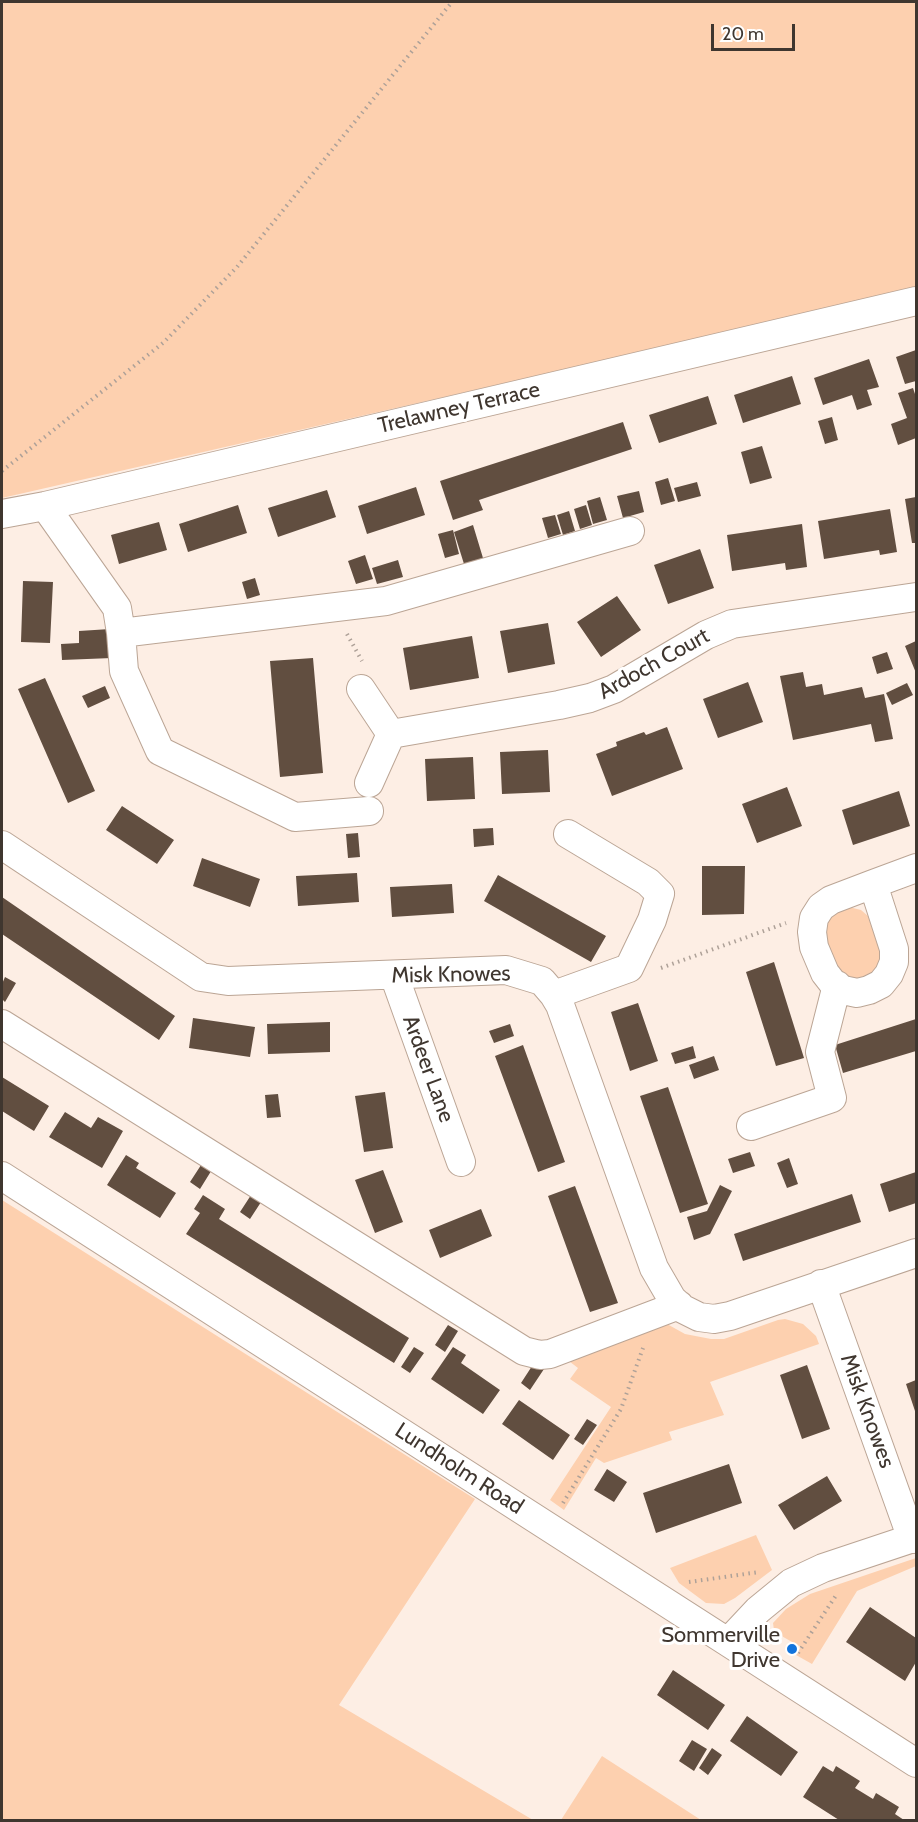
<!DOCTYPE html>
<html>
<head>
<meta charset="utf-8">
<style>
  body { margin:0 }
  #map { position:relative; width:918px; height:1822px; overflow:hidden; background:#fdeee4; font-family:Cabin,sans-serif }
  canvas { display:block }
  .frame { position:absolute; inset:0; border:3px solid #3f362f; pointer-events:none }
  .scale { position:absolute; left:711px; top:24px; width:84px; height:27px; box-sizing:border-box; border:3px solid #3f362f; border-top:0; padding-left:8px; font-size:18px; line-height:21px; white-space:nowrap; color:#3f362f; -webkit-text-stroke:4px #fff; paint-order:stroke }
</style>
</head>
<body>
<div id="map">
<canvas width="918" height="1822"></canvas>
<div class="frame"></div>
<div class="scale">20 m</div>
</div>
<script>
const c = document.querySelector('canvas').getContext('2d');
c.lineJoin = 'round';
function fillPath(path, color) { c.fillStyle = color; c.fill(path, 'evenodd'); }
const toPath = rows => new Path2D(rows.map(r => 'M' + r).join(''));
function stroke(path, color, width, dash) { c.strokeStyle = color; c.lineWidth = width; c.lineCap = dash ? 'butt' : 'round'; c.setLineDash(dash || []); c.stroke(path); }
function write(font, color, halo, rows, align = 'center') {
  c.font = font + ' Cabin,sans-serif'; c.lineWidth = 6; c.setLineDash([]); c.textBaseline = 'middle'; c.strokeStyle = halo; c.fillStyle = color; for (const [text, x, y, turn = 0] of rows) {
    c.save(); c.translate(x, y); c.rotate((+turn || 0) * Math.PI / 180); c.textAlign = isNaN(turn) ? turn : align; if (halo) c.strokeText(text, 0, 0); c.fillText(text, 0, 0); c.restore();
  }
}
fillPath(toPath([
  [2,2,916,2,916,287,641,352,2,498],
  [849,907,861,910,868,916,881,955,876,975,855,982,836,968,826,941,825,923,836,912],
  [2,1200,475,1499,339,1705,533,1820,2,1820],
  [785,1319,803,1324,816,1336,819,1344,710,1382,724,1415,669,1432,672,1440,604,1463,596,1458,564,1510,550,1500,611,1407,570,1379,578,1368,565,1358,644,1327,658,1328,667,1324,685,1334,711,1339,724,1339,778,1320],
  [756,1535,772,1570,735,1598,724,1604,706,1603,679,1583,670,1568],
  [916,1558,916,1566,857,1591,812,1664,796,1655,801,1647,778,1634,774,1630,773,1623,786,1609,810,1594],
  [602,1756,701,1820,561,1820]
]), '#fdd0af');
fillPath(toPath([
  [916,350,916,381,905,384,896,357],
  [869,359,879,387,867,390,872,405,857,410,852,395,823,405,814,378],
  [792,376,801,404,743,423,734,395],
  [913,388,916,397,916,438,898,445,891,424,907,418,898,393],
  [708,396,717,424,659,443,649,415],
  [832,417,838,440,825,444,818,421],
  [623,422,632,449,479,500,483,510,453,520,440,481],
  [762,446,772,478,750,484,741,452],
  [668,478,675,501,661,505,655,482],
  [697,482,701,496,678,502,674,488],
  [416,487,425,515,367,534,358,506],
  [327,490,336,517,278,537,268,508],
  [639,491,644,512,623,518,617,496],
  [600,497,607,520,593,524,587,501],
  [916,497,916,543,912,543,905,499],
  [238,505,247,533,188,552,179,524],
  [586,505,592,525,580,529,574,509],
  [890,509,897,552,880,555,879,550,824,559,818,521],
  [569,511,575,531,563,535,557,515],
  [555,515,561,534,548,538,542,518],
  [159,522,167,550,119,564,111,535],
  [802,524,807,567,786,570,785,563,732,571,727,535],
  [473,525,483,558,464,564,454,532],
  [453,530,459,554,445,558,438,534],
  [700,549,714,588,668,604,654,565],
  [365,555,373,579,356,584,348,561],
  [398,560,403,577,377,584,372,568],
  [255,578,260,595,247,599,242,582],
  [23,581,53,582,50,643,21,642],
  [617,596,641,630,601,657,577,622],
  [548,623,555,664,508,673,500,631],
  [110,629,112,658,62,660,61,644,79,643,79,631],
  [472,636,479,678,410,690,403,648],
  [916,641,916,673,905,646],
  [887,652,893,669,877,674,872,657],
  [313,658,323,773,280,777,270,661],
  [803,672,806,687,822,684,824,695,862,687,865,698,884,694,893,739,875,742,871,724,793,740,780,676],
  [45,678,95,791,68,803,18,689],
  [748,682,763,722,718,738,703,699],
  [907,683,913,695,892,705,886,693],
  [105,686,110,698,88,708,82,696],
  [667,727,683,769,612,796,596,754,617,746,616,742,644,732,646,735],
  [548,750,550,792,502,794,500,752],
  [473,757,475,799,427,801,425,759],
  [787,787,802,826,757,843,742,804],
  [899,791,910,826,853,845,842,810],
  [122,806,174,840,157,864,106,830],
  [493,828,494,845,474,847,473,829],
  [358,833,360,857,348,858,346,834],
  [202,858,260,879,250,907,193,886],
  [702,866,745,866,744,914,702,915],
  [357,873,359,902,298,906,296,876],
  [498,875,606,936,591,962,484,901],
  [452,884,454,913,392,917,390,887],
  [2,897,175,1016,159,1040,2,934],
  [774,962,804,1058,776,1066,746,972],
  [5,977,16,983,5,1002,2,999,2,984],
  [638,1003,658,1061,630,1071,611,1012],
  [193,1018,255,1027,250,1057,189,1048],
  [916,1019,916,1051,843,1073,835,1045],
  [330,1022,330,1052,268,1054,267,1024],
  [510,1024,514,1036,494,1043,489,1031],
  [523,1045,565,1162,538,1172,495,1056],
  [693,1046,696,1058,675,1064,671,1053],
  [714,1056,719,1070,694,1079,689,1065],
  [2,1077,49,1106,34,1131,2,1111],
  [668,1087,708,1204,680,1213,640,1096],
  [385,1092,393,1148,364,1152,355,1096],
  [278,1094,281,1117,267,1118,265,1095],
  [65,1112,91,1128,98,1117,123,1131,102,1168,49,1137],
  [750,1152,755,1166,733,1173,728,1159],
  [126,1155,139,1163,136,1168,176,1193,160,1218,107,1185],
  [789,1158,798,1184,787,1188,777,1163],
  [203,1162,213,1168,200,1189,190,1182],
  [383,1170,403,1222,375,1233,355,1180],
  [916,1172,916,1203,889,1212,880,1184],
  [720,1185,732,1191,710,1234,694,1240,687,1217,707,1211],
  [575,1186,618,1303,590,1312,548,1196],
  [253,1192,263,1199,250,1219,240,1212],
  [852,1194,861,1222,743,1261,734,1234],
  [203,1195,225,1209,219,1219,409,1338,394,1363,186,1234,200,1213,194,1209],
  [481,1209,492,1236,440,1258,429,1230],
  [448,1325,458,1331,445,1352,435,1345],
  [414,1347,424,1353,410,1373,401,1367],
  [453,1347,466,1355,461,1363,500,1390,483,1414,431,1379],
  [534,1363,544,1369,530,1390,521,1383],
  [807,1365,830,1429,802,1439,780,1375],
  [916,1380,916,1414,906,1384],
  [519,1400,570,1435,553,1460,502,1424],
  [587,1419,597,1425,583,1445,574,1439],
  [729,1464,742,1503,656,1533,643,1493],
  [607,1469,627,1482,614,1502,594,1490],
  [827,1476,842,1501,794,1530,778,1505],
  [870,1607,916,1638,916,1662,905,1681,846,1642],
  [673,1670,725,1705,708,1730,657,1695],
  [747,1716,798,1752,781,1776,730,1741],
  [692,1740,707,1749,694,1771,679,1761],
  [712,1748,722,1755,708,1775,699,1768],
  [823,1766,833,1772,836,1766,860,1781,855,1788,873,1799,876,1793,899,1807,895,1814,904,1820,839,1820,803,1797]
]), '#614e40');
const minor = toPath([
  [45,506,117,608,121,633,124,671,160,751,295,817,369,811],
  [2,514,45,506,916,301],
  [121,633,386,601,630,531],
  [361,689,391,734],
  [369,783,391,734,559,705,590,698,614,689,706,635,732,624,916,597],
  [2,845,201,977,228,981,506,970,542,981,554,995,560,1005,654,1268,672,1299,683,1309,699,1317,714,1319,730,1316,916,1253],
  [873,884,894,949,894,962,889,974,881,984,869,990,857,993,843,990,832,982,825,973,814,947,812,932,814,918,821,907,831,900,873,884,916,868],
  [394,975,461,1162],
  [554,995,629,968,652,920,660,894,648,882,568,834],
  [2,1024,524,1351,540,1355,550,1354,679,1305],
  [751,1126,832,1098,820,1052,837,985],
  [2,1176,916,1763],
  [821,1284,912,1539],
  [728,1642,758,1610,791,1583,823,1568,916,1537]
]);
stroke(minor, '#bba595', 30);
stroke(toPath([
  [2,471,163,343,237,267,452,2],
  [347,634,362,661],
  [661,968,786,923],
  [563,1503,621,1409,643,1348],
  [689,1582,759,1572],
  [798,1653,837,1594]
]), '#aea198', 4, [1.5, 4.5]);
stroke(minor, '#fff', 28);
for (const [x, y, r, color] of [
  [792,1649,6,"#1273dc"]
]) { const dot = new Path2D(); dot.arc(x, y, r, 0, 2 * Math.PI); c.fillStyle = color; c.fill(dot); stroke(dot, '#fff', 2); }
write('22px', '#3f362f', '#fff', [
  ["Trelawney Terrace",459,408,-13],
  ["Ardoch Court",654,664,-29],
  ["Misk Knowes",451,975,-1],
  ["Ardeer Lane",428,1069,70],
  ["Misk Knowes",867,1411,70],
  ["Lundholm Road",459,1469,33]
]);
write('22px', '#3f362f', '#fff', [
  ["Sommerville",780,1636],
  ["Drive",780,1661]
], 'right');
</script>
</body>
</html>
